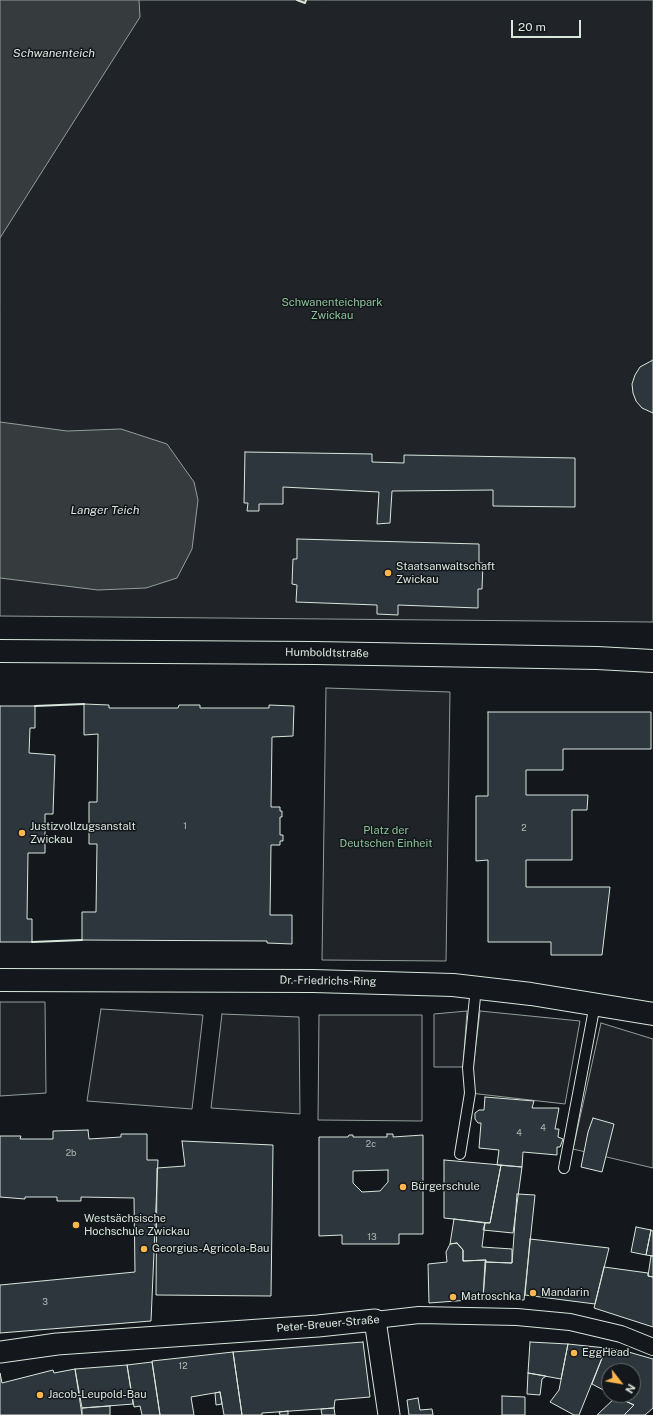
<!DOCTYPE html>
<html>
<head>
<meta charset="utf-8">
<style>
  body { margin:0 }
  #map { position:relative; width:653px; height:1415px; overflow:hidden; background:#14181c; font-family:"Public Sans",sans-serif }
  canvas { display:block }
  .north { position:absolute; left:601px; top:1363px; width:40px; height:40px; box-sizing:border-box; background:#14181c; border:1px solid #626a69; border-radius:50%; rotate:121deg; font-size:11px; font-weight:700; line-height:16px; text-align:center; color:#d8e6dc }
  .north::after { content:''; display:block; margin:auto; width:14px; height:18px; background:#ffb74d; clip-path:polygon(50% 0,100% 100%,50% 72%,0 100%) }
  .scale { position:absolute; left:511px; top:20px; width:70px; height:18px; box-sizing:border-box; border:2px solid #d8e6dc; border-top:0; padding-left:5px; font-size:12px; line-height:14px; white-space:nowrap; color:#d8e6dc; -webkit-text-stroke:3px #14181c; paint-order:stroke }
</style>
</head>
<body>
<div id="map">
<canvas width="653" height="1415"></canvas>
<div class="north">N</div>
<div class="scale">20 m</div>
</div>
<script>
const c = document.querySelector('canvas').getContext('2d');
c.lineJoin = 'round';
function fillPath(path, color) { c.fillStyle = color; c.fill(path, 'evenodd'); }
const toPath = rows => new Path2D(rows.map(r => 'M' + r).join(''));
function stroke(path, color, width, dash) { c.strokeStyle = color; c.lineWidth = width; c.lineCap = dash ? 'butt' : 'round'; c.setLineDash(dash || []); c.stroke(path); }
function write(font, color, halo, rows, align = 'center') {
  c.font = font + ' "Public Sans",sans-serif'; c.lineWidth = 3; c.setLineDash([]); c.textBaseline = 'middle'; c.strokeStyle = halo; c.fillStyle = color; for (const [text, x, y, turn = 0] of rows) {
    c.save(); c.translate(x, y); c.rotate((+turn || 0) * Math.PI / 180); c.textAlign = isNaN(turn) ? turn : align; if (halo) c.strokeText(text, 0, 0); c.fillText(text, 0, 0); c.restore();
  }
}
const green = toPath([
  [0,0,653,0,653,622,0,616,0,0],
  [326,688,450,692,446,961,322,960,326,688],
  [0,1002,45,1002,46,1093,0,1096,0,1002],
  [101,1009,203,1015,192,1109,87,1101,101,1009],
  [467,1011,463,1067,434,1067,434,1014,467,1011],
  [480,1011,580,1021,565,1104,470,1093,480,1011],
  [222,1014,299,1017,300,1114,211,1108,222,1014],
  [319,1015,422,1015,422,1121,318,1120,319,1015],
  [601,1023,653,1039,653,1168,573,1149,601,1023]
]);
fillPath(green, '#202428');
stroke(green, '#939e99', 1);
const water = toPath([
  [0,0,139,0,140,17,0,238,0,0],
  [0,422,67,431,121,429,167,444,194,482,198,500,192,549,177,578,146,588,98,590,0,578,0,422]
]);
fillPath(water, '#363b3e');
stroke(water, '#939e99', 1);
const building = toPath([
  [653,360,653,413,642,408,636,401,633,393,632,384,635,375,640,367,653,360],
  [245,452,372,454,372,462,404,463,404,455,575,458,575,507,493,506,493,490,392,491,390,523,377,524,379,492,283,487,283,504,259,504,259,511,247,511,248,503,244,503,245,452],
  [297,539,479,544,479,563,483,563,482,589,478,589,478,608,398,605,398,615,377,614,377,605,296,602,297,585,292,584,293,559,297,559,297,539],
  [84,704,109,705,109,708,178,708,179,705,200,705,200,708,269,708,269,705,294,706,293,736,272,737,271,807,280,807,280,811,282,811,282,817,280,817,280,835,283,835,283,841,280,841,280,845,271,845,270,915,292,915,292,944,267,943,267,941,82,940,82,912,96,912,97,844,89,844,89,802,97,802,98,734,84,735,84,704],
  [0,706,35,706,35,728,30,728,29,753,55,755,53,814,45,814,45,853,28,853,27,919,32,919,32,942,0,942,0,706],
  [488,712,651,712,651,749,563,749,563,770,526,770,526,795,588,795,587,810,572,810,572,860,526,860,526,887,610,887,602,955,551,955,551,942,488,942,488,860,476,861,476,796,488,796,488,712],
  [485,1097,534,1101,532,1108,559,1108,555,1129,559,1129,558,1137,563,1139,560,1147,557,1147,557,1155,523,1152,522,1167,497,1165,499,1150,479,1148,481,1123,478,1123,475,1119,475,1113,479,1110,484,1110,485,1097],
  [593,1118,614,1124,602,1172,581,1167,588,1132,593,1118],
  [88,1130,89,1139,121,1137,121,1134,147,1134,147,1160,158,1160,151,1321,0,1333,0,1285,135,1272,134,1198,81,1197,81,1201,57,1201,57,1197,25,1197,25,1199,0,1197,0,1136,21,1136,20,1139,53,1139,53,1131,88,1130],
  [387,1134,393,1134,393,1137,423,1135,423,1234,399,1234,399,1244,342,1244,342,1235,319,1236,319,1137,348,1137,349,1135,353,1135,353,1137,387,1137,387,1134],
  [388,1170,388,1182,380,1191,362,1192,353,1183,353,1171,388,1170],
  [182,1141,273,1145,271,1296,156,1295,157,1168,185,1166,182,1141],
  [444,1160,501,1165,490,1223,444,1218,444,1160],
  [501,1165,522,1167,513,1233,483,1230,485,1223,490,1223,501,1165],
  [517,1194,535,1195,524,1300,483,1299,485,1262,512,1263,517,1194],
  [454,1219,485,1223,482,1247,512,1249,512,1263,485,1262,486,1260,463,1261,463,1250,457,1243,450,1244,454,1219],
  [636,1227,651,1230,646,1255,631,1252,636,1227],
  [651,1230,653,1231,653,1256,646,1255,651,1230],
  [530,1239,609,1248,595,1304,525,1295,530,1239],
  [457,1243,463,1250,463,1261,486,1260,483,1299,429,1303,428,1264,447,1262,446,1252,450,1244,457,1243],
  [651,1256,653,1256,653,1277,648,1276,651,1256],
  [604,1267,648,1273,648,1276,653,1277,653,1327,594,1308,604,1267],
  [363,1342,370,1397,335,1400,334,1408,262,1413,262,1415,242,1415,233,1352,363,1342],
  [530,1342,568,1344,561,1379,528,1373,530,1342],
  [568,1344,606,1348,579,1415,574,1415,550,1402,559,1390,568,1344],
  [606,1348,625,1351,653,1359,653,1408,645,1415,624,1415,634,1405,613,1395,633,1395,633,1371,609,1371,609,1393,592,1384,606,1348],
  [233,1352,242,1415,224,1415,220,1392,191,1397,194,1415,160,1415,152,1361,233,1352],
  [152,1362,160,1415,142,1415,140,1406,134,1407,127,1365,152,1362],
  [127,1365,133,1404,82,1408,75,1369,127,1365],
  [75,1369,82,1415,0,1415,0,1373,2,1383,53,1370,54,1373,75,1369],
  [528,1373,546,1376,542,1379,540,1395,527,1394,528,1373],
  [220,1392,222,1404,216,1405,215,1393,220,1392],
  [502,1396,525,1397,525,1415,502,1415,502,1396],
  [616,1397,634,1405,624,1415,597,1415,616,1397],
  [418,1398,420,1410,432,1409,433,1415,409,1415,407,1400,418,1398],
  [110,1406,110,1415,82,1415,82,1408,110,1406],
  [334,1408,335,1415,322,1415,321,1409,334,1408],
  [288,1411,288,1415,280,1415,279,1412,288,1411]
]);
fillPath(building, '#2c363c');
stroke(building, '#d8e6dc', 1);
const service = toPath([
  [460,1154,470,1093,468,1068,476,987],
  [564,1168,595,1004]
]);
const pedestrian = toPath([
  [375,1320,419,1315,517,1317,570,1322,621,1334,653,1347]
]);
const minor = toPath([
  [0,1352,57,1344,318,1326,375,1320,389,1415]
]);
const secondary = toPath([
  [0,980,313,981,453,985,531,994,653,1014]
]);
const primary = toPath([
  [0,651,315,653,597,658,653,661]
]);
stroke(service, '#d8e6dc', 12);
stroke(pedestrian, '#d8e6dc', 18);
stroke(minor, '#d8e6dc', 23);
stroke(secondary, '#d8e6dc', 24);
stroke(primary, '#d8e6dc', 24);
stroke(service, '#14181c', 10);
stroke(pedestrian, '#14181c', 16);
stroke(minor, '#14181c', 21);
stroke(secondary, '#14181c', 22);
stroke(primary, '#14181c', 22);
stroke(toPath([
  [297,0,305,3,306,0],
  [35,706,84,704],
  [32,942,82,940]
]), '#d8e6dc', 2);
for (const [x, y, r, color] of [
  [388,573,4,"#ffb74d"],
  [22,833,4,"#ffb74d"],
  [403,1187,4,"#ffb74d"],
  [76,1225,4,"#ffb74d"],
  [144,1249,4,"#ffb74d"],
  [533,1293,4,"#ffb74d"],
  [453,1297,4,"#ffb74d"],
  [574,1353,4,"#ffb74d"],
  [40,1395,4,"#ffb74d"]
]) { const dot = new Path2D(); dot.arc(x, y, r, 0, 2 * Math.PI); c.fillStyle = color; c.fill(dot); stroke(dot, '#14181c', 1.5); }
write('9px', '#adbab4', null, [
  ["1",185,826],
  ["2",524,828],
  ["4",543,1128],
  ["4",519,1133],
  ["2c",371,1144],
  ["2b",71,1153],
  ["13",372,1237],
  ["3",45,1302],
  ["12",183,1366]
]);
write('11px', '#8ac095', '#14181c', [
  ["Schwanenteichpark",332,303],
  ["Zwickau",332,316],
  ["Platz der",386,831],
  ["Deutschen Einheit",386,844]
]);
write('11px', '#d8e6dc', '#14181c', [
  ["Staatsanwaltschaft",396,567],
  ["Zwickau",396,580],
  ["Justizvollzugsanstalt",30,827],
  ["Zwickau",30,840],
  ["Bürgerschule",411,1187],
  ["Westsächsische",84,1219],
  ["Hochschule Zwickau",84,1232],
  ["Georgius-Agricola-Bau",152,1249],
  ["Mandarin",541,1293],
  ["Matroschka",461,1297],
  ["EggHead",582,1353],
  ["Jacob-Leupold-Bau",48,1395]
], 'left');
write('11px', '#d8e6dc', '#14181c', [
  ["Humboldtstraße",327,653,1],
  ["Dr.-Friedrichs-Ring",328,981,1],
  ["Peter-Breuer-Straße",328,1324,-5]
]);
write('italic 12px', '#d8e6dc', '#14181c', [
  ["Schwanenteich",54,53],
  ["Langer Teich",105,510]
]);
</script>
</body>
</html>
